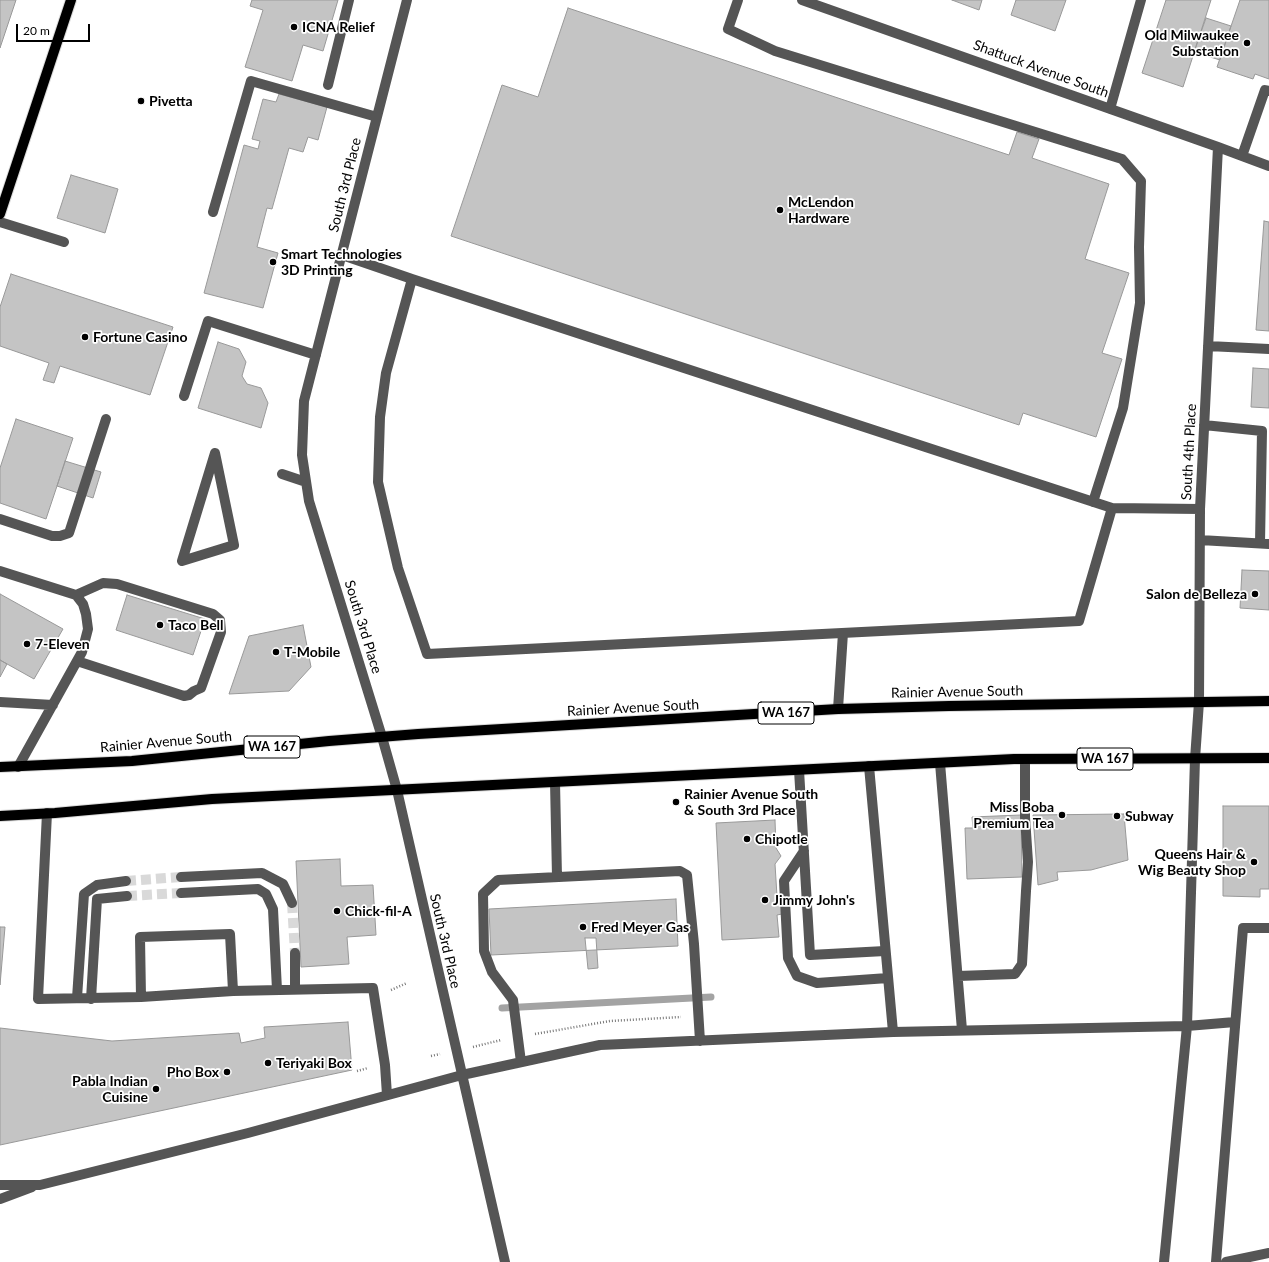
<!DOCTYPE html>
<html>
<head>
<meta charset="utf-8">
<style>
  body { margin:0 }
  #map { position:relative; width:1269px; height:1262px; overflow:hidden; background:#fff; font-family:Lato,sans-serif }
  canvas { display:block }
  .scale { position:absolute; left:16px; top:24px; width:74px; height:18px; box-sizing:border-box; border:2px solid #000; border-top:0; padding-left:5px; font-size:12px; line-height:14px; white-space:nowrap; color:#000; -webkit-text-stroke:3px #fff; paint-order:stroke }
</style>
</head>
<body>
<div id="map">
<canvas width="1269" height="1262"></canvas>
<div class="scale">20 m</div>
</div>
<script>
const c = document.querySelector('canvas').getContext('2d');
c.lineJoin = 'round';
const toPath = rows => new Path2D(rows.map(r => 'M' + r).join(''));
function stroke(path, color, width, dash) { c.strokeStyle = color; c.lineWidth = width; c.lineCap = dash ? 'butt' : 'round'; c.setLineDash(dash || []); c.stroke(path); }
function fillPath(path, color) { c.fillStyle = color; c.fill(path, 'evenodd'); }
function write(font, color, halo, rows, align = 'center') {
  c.font = font + ' Lato,sans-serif'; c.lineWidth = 3.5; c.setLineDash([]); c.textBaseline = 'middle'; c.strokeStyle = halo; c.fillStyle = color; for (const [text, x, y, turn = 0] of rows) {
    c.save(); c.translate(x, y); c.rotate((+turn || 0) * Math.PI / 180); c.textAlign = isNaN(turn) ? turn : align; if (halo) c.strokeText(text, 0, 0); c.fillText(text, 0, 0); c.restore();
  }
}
stroke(toPath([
  [502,1008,711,997]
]), '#a3a3a3', 7);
const building = toPath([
  [0,0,16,0,0,48,0,0],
  [252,0,338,0,323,51,303,45,292,81,245,67,263,10,250,6,252,0],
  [952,0,982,0,979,10,952,0],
  [1016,0,1066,0,1055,31,1011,15,1016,0],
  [1166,0,1211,0,1183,87,1142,73,1166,0],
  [1240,0,1269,0,1269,79,1255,74,1253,79,1217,67,1240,0],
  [568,8,1009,155,1017,132,1039,139,1032,158,1109,184,1085,259,1129,273,1102,353,1122,359,1096,437,1023,413,1019,425,451,236,502,85,538,97,568,8],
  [1206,18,1231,26,1220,60,1194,52,1206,18],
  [279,94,327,107,318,140,308,137,303,152,289,148,272,209,267,208,257,247,278,253,263,308,204,293,244,145,258,149,260,141,252,139,263,99,276,102,279,94],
  [71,175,118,189,105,233,57,218,71,175],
  [1264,221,1269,222,1269,331,1256,330,1264,221],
  [11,274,173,327,150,395,60,366,54,383,43,380,49,363,0,346,0,307,11,274],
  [218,342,239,349,246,362,242,376,247,384,261,388,268,403,261,428,198,408,218,342],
  [1253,368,1269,369,1269,408,1251,407,1253,368],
  [16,419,73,438,46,519,0,503,0,468,16,419],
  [65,461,101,472,93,498,57,486,65,461],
  [1242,570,1269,571,1269,610,1240,608,1242,570],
  [0,594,63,629,34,679,0,660,0,594],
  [127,595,205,619,193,655,116,630,127,595],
  [303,625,311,667,289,691,229,694,249,636,303,625],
  [0,660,7,664,0,677,0,660],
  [1223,806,1269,806,1269,889,1260,889,1260,897,1223,896,1223,806],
  [1124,814,1128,860,1091,870,1057,872,1058,880,1038,885,1033,815,1124,814],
  [1021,815,1022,877,967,879,965,828,973,828,972,817,1021,815],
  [775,820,776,848,781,856,775,864,777,896,781,896,782,914,777,915,779,937,722,940,716,823,775,820],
  [340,859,341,886,373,885,376,935,347,937,349,964,301,967,296,861,340,859],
  [676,899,678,946,491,955,489,909,676,899],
  [0,927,5,927,0,985,0,927],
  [585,938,596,938,598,968,588,969,585,938],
  [348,1022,352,1070,0,1145,0,1028,112,1041,239,1033,241,1043,265,1038,264,1027,348,1022]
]);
fillPath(building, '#c4c4c4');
stroke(building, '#999', 1);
stroke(toPath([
  [126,881,181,877],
  [127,896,181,893],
  [292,903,295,953]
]), '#d9d9d9', 10, [10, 5]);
const major = toPath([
  [0,214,71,0],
  [0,767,132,761,329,741,418,734,838,709,949,706,1269,701],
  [0,816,55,813,212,799,1014,759,1269,758]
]);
stroke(major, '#dbdbdb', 12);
stroke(toPath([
  [391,990,407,983],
  [535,1034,610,1021,681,1017],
  [473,1047,501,1040],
  [431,1056,440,1054],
  [357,1071,368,1068]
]), '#777', 2.5, [1, 2]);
stroke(toPath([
  [407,0,304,401,302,455,309,501,382,737,397,790,505,1262],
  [738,0,728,29,775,51,1122,159,1141,181,1139,247,1140,303,1123,408,1093,502],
  [802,0,1218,147,1269,166],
  [328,85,349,0],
  [1110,109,1141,0],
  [1242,156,1265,90,1269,91],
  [213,212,251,81,377,117],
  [0,222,64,242],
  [342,255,412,279],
  [412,279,1112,508,1079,621,427,654,398,568,378,482,380,417,386,373,412,279],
  [1208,346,1269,349],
  [184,396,208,321,316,355],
  [1204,425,1262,431,1260,543],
  [215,453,234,545,182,561,215,453],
  [282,474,306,482],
  [1112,508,1200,509],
  [0,519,52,536,60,536,69,533,106,419],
  [1200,540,1269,544],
  [0,571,76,595,83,604,86,614,88,629,82,652,18,767],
  [76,595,103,583,117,584,213,614,220,620,221,632,201,688,194,691,189,695,184,696,77,661],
  [0,702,53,705],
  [838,709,843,633],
  [940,763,962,1030],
  [869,766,893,1032],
  [799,770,810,955,885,951],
  [555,782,557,877],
  [47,813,38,999,141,997],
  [804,851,784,881,788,958,797,976,817,983,888,978],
  [181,877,262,873,283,884,292,903],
  [181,893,258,889,266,894,273,909,277,990],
  [295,953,295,989],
  [958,976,1015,974,1022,964,1026,891,1028,862,1025,817,1025,759],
  [233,991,230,934,140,937,141,997,233,991,373,988,385,1065,387,1095],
  [77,998,84,894,97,885,126,881],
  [91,999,97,899,127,896],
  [521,1062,513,1000,492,972,484,951,483,894,498,880,680,871,687,875,694,944,700,1041],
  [0,1185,40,1185,248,1133,462,1075,600,1045,893,1032,1187,1026,1235,1022],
  [0,1199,32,1187],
  [1164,1262,1187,1026,1195,759,1199,702,1200,509,1218,147],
  [1216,1262,1243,928,1269,928],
  [1226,1262,1269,1253]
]), '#555', 10);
stroke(major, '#000', 10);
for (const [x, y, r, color] of [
  [294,27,4,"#000"],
  [1247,43,4,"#000"],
  [141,101,4,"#000"],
  [780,210,4,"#000"],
  [273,262,4,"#000"],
  [85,337,4,"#000"],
  [1255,594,4,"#000"],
  [160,625,4,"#000"],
  [27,644,4,"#000"],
  [276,652,4,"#000"],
  [676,802,4,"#000"],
  [1062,815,4,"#000"],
  [1117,816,4,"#000"],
  [747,839,4,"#000"],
  [1254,862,4,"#000"],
  [765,900,4,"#000"],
  [337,911,4,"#000"],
  [583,927,4,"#000"],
  [268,1063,4,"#000"],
  [227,1072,4,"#000"],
  [156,1089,4,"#000"]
]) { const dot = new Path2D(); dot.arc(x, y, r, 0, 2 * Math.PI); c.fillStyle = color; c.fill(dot); stroke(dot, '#fff', 1.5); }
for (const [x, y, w] of [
  [786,713,56],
  [272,747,56],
  [1105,759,56]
]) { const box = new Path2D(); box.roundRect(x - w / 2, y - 11, w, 22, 3); c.fillStyle = '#fff'; c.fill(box); stroke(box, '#000', 1); }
write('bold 13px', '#000', null, [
  ["WA 167",786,713],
  ["WA 167",272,747],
  ["WA 167",1105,759]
]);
write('bold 14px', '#000', '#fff', [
  ["ICNA Relief",302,27],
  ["Old Milwaukee",1239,35,"right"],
  ["Substation",1239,51,"right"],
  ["Pivetta",149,101],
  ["McLendon",788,202],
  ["Hardware",788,218],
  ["Smart Technologies",281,254],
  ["3D Printing",281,270],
  ["Fortune Casino",93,337],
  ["Salon de Belleza",1247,594,"right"],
  ["Taco Bell",168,625],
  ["7-Eleven",35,644],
  ["T-Mobile",284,652],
  ["Rainier Avenue South",684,794],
  ["& South 3rd Place",684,810],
  ["Miss Boba",1054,807,"right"],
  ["Premium Tea",1054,823,"right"],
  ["Subway",1125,816],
  ["Chipotle",755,839],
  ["Queens Hair &",1246,854,"right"],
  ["Wig Beauty Shop",1246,870,"right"],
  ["Jimmy John's",773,900],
  ["Chick-fil-A",345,911],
  ["Fred Meyer Gas",591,927],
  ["Teriyaki Box",276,1063],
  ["Pho Box",219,1072,"right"],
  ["Pabla Indian",148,1081,"right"],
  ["Cuisine",148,1097,"right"]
], 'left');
write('14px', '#000', '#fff', [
  ["Shattuck Avenue South",1041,69,20],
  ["South 3rd Place",345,185,-76],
  ["South 4th Place",1189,452,-87],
  ["South 3rd Place",363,627,73],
  ["Rainier Avenue South",957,692,-1],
  ["Rainier Avenue South",633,708,-3],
  ["Rainier Avenue South",166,742,-5],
  ["South 3rd Place",445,941,77]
]);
</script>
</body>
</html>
